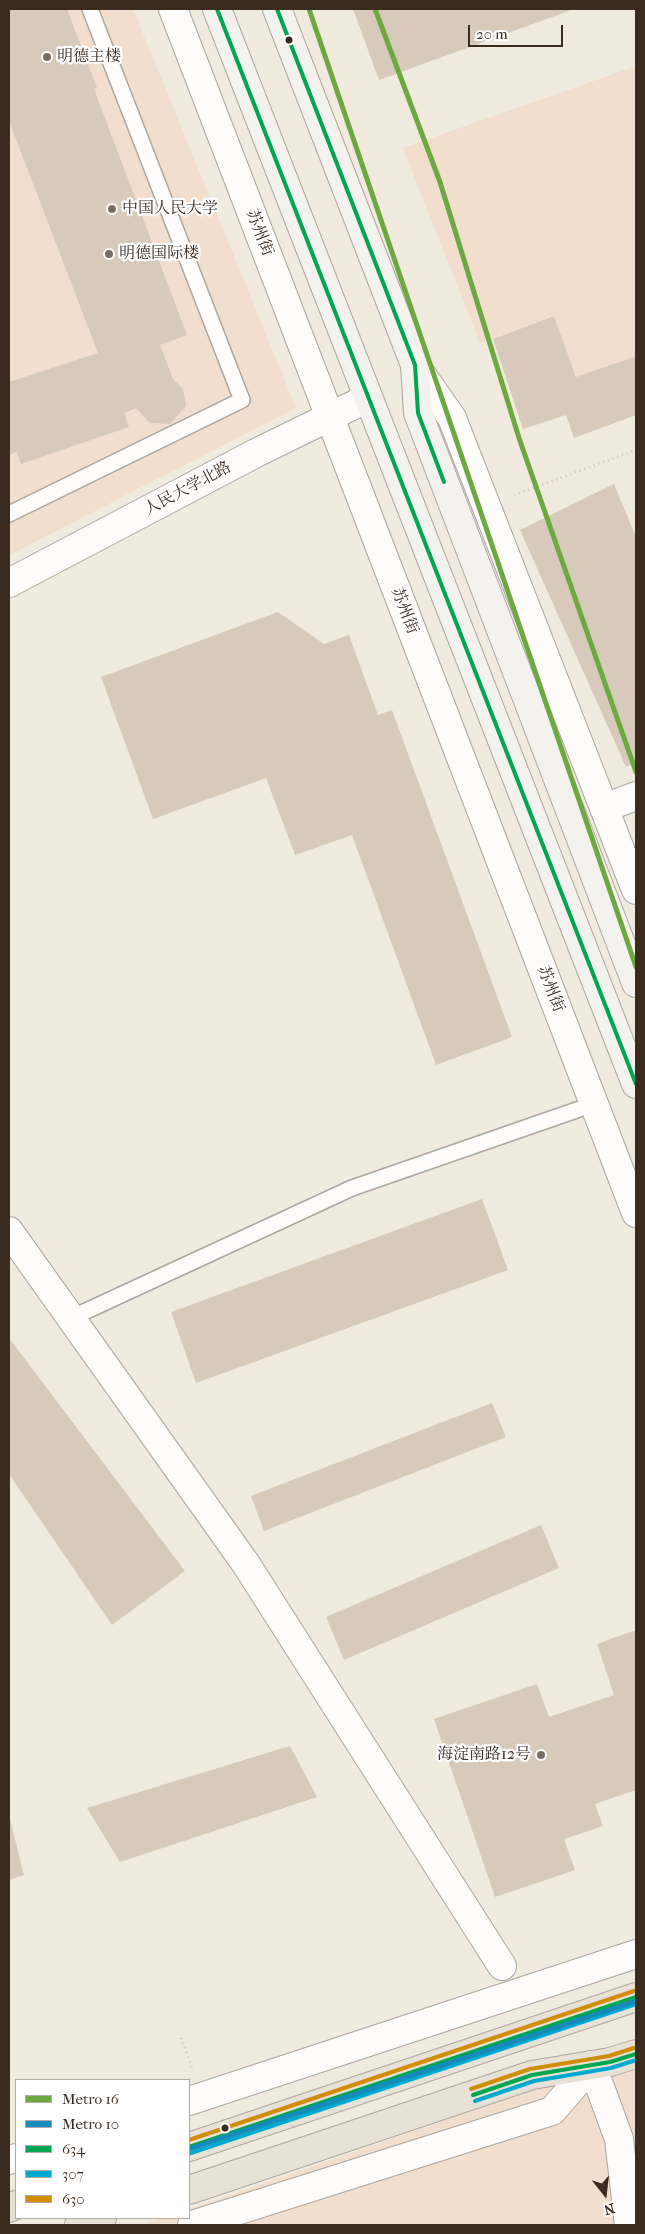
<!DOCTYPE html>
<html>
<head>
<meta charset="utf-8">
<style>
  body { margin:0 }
  #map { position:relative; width:645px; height:2234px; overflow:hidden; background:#f0eadf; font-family:"IM FELL French Canon",serif }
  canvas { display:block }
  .frame { position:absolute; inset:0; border:10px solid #3b2a1e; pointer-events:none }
  .legend { position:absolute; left:15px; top:2079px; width:175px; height:140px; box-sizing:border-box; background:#fff; border:1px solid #b1aaa5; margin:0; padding:6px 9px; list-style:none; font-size:15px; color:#3b2a1e }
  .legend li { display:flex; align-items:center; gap:10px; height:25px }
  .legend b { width:25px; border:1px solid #b1aaa5 }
  .north { position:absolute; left:580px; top:2169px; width:50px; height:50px; -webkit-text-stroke:4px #fff; paint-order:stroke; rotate:164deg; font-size:14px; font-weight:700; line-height:20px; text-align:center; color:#3b2a1e }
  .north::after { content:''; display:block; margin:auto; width:18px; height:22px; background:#3b2a1e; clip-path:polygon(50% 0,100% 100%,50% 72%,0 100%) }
  .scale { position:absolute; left:468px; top:25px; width:95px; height:22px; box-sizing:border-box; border:2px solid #3b2a1e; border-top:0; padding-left:6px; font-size:15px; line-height:18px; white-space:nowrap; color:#3b2a1e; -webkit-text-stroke:4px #fff; paint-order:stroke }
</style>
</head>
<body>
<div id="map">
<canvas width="645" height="2234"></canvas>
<div class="frame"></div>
<ul class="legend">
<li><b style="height:6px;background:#6da843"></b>Metro 16</li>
<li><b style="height:6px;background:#178abb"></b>Metro 10</li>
<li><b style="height:6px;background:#00a651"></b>634</li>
<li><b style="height:6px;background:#00a9ce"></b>307</li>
<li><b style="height:6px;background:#d18d06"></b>630</li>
</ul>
<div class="north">N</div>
<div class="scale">20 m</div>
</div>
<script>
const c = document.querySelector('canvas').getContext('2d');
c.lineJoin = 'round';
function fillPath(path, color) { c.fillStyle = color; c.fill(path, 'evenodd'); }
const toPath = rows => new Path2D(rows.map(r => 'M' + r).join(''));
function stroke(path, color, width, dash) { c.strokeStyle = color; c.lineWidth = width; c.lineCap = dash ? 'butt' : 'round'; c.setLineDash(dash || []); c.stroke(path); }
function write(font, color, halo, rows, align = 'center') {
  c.font = font + ' "IM FELL French Canon","Noto Serif SC",serif'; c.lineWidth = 4.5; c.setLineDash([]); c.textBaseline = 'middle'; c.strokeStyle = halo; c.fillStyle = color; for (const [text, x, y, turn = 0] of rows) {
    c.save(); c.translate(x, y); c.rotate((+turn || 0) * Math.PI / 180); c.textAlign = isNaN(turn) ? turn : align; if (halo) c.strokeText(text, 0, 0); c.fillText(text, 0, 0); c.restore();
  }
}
fillPath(toPath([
  [9,9,133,9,296,408,9,555],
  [636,66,636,356,576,377,554,316,480,343,403,148],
  [636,2054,636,2225,141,2225,162,2218,189,2218,189,2209]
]), '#f2decd');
fillPath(toPath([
  [9,9,67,9,97,88,94,89,187,335,160,345,173,379,183,389,186,406,170,424,150,423,136,408,124,413,129,427,21,464,17,452,9,455,9,382,98,353,9,121],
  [353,9,574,9,379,80],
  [554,316,576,377,636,356,636,415,574,438,566,415,523,429,493,339],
  [614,484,636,537,636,763,626,767,520,530],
  [278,612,324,644,349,635,378,715,392,710,512,1037,436,1065,352,835,295,855,266,778,153,819,101,677],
  [482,1199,508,1270,196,1383,171,1312],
  [9,1338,185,1571,112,1625,9,1474],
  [492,1403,506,1437,264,1531,251,1496],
  [541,1525,559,1568,344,1660,326,1617],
  [636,1630,636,1790,595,1804,603,1826,564,1839,575,1870,495,1897,434,1719,537,1684,549,1717,614,1695,597,1644],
  [290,1746,317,1797,120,1862,87,1808],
  [10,1819,24,1875,9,1880,9,1820]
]), '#d7caba');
const service = toPath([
  [9,514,242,400,90,9],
  [71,1318,352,1188,594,1104]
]);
const minor = toPath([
  [9,583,256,453,368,398],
  [604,808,636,796],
  [9,1231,246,1564,502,1966],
  [592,2065,619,2139,629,2225]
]);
const tertiary = toPath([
  [173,9,636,1213],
  [415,365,452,418,636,890],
  [189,2101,636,1954],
  [9,2160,16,2158],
  [192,2225,552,2111,592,2065]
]);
const secondary = toPath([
  [217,9,636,1084],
  [277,9,415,365,418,413,636,983]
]);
const primary = toPath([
  [189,2147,636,1997],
  [189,2190,532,2075,610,2062,636,2054],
  [9,2208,16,2205],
  [79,2225,102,2218]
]);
stroke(service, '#aba69e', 18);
stroke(minor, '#aba69e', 30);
stroke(tertiary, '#aba69e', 30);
stroke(secondary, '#aba69e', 30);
stroke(primary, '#aba69e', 30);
stroke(toPath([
  [514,495,636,450],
  [181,2038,192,2068]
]), '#cdcbc7', 3, [1, 4]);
stroke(service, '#fdfcfa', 15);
stroke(minor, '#fdfcfa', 28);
stroke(tertiary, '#fdfcfa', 28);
stroke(secondary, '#f4f2ec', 28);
stroke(primary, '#e8e2d6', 28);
stroke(toPath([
  [217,9,636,1084],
  [277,9,415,365,418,413,444,482],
  [473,2095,532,2075,610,2062,636,2054],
  [189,2147,636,1997]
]), '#00a651', 4);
stroke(toPath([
  [475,2101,534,2081,611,2068,636,2060],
  [191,2153,636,2004]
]), '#00a9ce', 4);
stroke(toPath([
  [471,2089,530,2069,609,2056,634,2048],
  [189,2140,634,1991]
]), '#d18d06', 4);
stroke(toPath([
  [309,9,636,967],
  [375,9,440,182,519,438,636,772]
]), '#6da843', 5);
stroke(toPath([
  [189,2149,636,2001]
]), '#178abb', 5);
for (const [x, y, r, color] of [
  [289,40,4.5,"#3b2a1e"],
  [47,57,5,"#7a6d62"],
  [112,209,5,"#7a6d62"],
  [109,254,5,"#7a6d62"],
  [541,1755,5,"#7a6d62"],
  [225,2128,4.5,"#3b2a1e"]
]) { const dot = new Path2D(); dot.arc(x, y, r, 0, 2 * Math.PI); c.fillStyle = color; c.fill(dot); stroke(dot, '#fff', 2); }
write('16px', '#3b2a1e', '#fff', [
  ["明德主楼",57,57],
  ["中国人民大学",122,209],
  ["明德国际楼",119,254],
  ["海淀南路12号",531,1755,"right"]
], 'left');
write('16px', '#3b2a1e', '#fff', [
  ["苏州街",259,233,69],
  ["人民大学北路",188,489,-28],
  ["苏州街",404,611,69],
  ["苏州街",550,989,69]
]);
</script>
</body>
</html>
